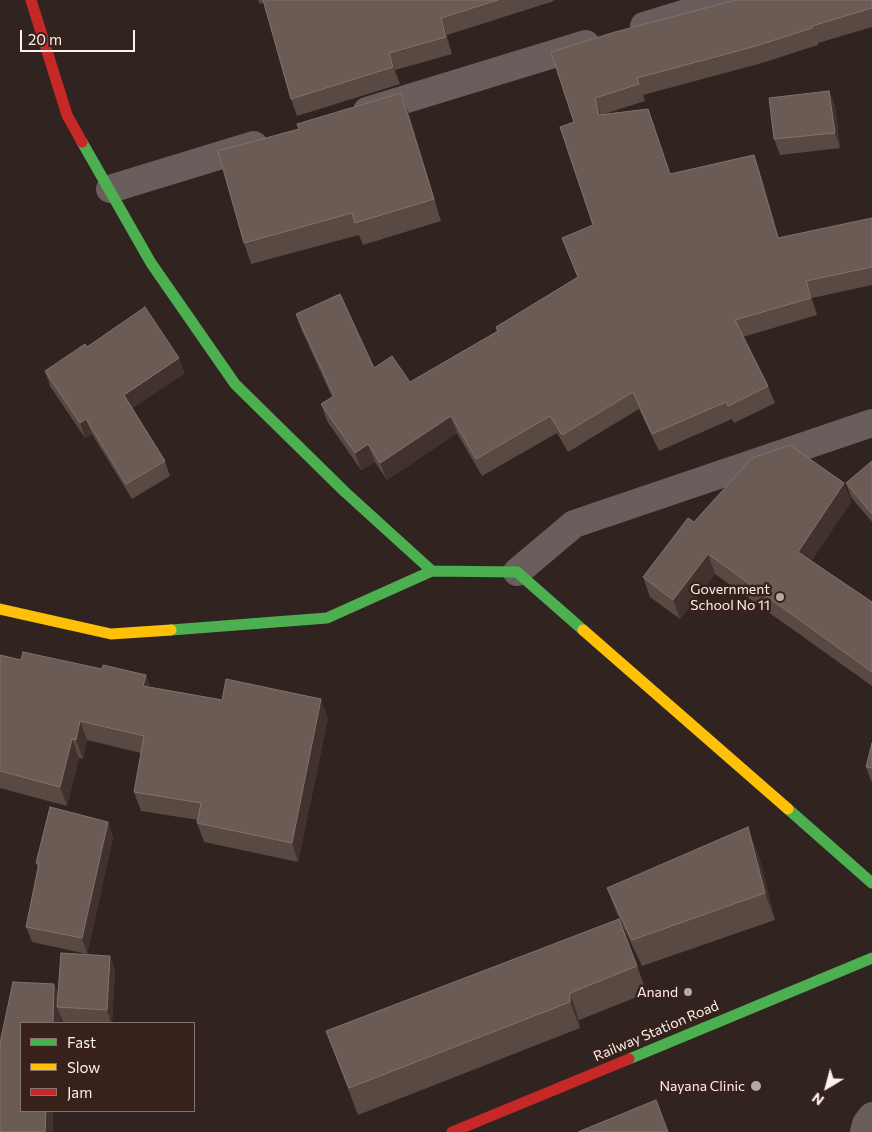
<!DOCTYPE html>
<html>
<head>
<meta charset="utf-8">
<style>
  body { margin:0 }
  #map { position:relative; width:872px; height:1132px; overflow:hidden; background:#312420; font-family:Commissioner,sans-serif }
  canvas { display:block }
  .legend { position:absolute; left:20px; top:1022px; width:175px; height:90px; box-sizing:border-box; background:#37211a; border:1px solid #86746e; margin:0; padding:6px 9px; list-style:none; font-size:15px; color:#fdf1ed }
  .legend li { display:flex; align-items:center; gap:10px; height:25px }
  .legend b { width:25px; border:1px solid #86746e }
  .north { position:absolute; left:802px; top:1062px; width:50px; height:50px; -webkit-text-stroke:4px #37211a; paint-order:stroke; rotate:217deg; font-size:14px; font-weight:700; line-height:20px; text-align:center; color:#fdf1ed }
  .north::after { content:''; display:block; margin:auto; width:18px; height:22px; background:#fdf1ed; clip-path:polygon(50% 0,100% 100%,50% 72%,0 100%) }
  .scale { position:absolute; left:20px; top:30px; width:115px; height:22px; box-sizing:border-box; border:2px solid #fdf1ed; border-top:0; padding-left:6px; font-size:15px; line-height:18px; white-space:nowrap; color:#fdf1ed; -webkit-text-stroke:4px #37211a; paint-order:stroke }
</style>
</head>
<body>
<div id="map">
<canvas width="872" height="1132"></canvas>
<ul class="legend">
<li><b style="height:6px;background:#4caf50"></b>Fast</li>
<li><b style="height:6px;background:#ffc107"></b>Slow</li>
<li><b style="height:6px;background:#c62828"></b>Jam</li>
</ul>
<div class="north">N</div>
<div class="scale">20 m</div>
</div>
<script>
const c = document.querySelector('canvas').getContext('2d');
c.lineJoin = 'round';
const toPath = rows => new Path2D(rows.map(r => 'M' + r).join(''));
function stroke(path, color, width, dash) { c.strokeStyle = color; c.lineWidth = width; c.lineCap = dash ? 'butt' : 'round'; c.setLineDash(dash || []); c.stroke(path); }
function fillPath(path, color) { c.fillStyle = color; c.fill(path, 'evenodd'); }
function write(font, color, halo, rows, align = 'center') {
  c.font = font + ' Commissioner,sans-serif'; c.lineWidth = 5; c.setLineDash([]); c.textBaseline = 'middle'; c.strokeStyle = halo; c.fillStyle = color; for (const [text, x, y, turn = 0] of rows) {
    c.save(); c.translate(x, y); c.rotate((+turn || 0) * Math.PI / 180); c.textAlign = isNaN(turn) ? turn : align; if (halo) c.strokeText(text, 0, 0); c.fillText(text, 0, 0); c.restore();
  }
}
stroke(toPath([
  [644,26,729,0],
  [367,111,586,44],
  [110,189,254,145],
  [517,572,574,524,872,423],
  [864,1132,866,1124,872,1116]
]), '#695e5b', 28);
stroke(toPath([
  [82,142,151,263,235,384,345,492,432,571],
  [171,630,327,618,432,571,517,572,583,630],
  [788,809,872,883],
  [629,1059,872,958]
]), '#4caf50', 11);
stroke(toPath([
  [0,609,111,634,171,630],
  [583,630,788,809]
]), '#ffc107', 11);
stroke(toPath([
  [31,0,67,115,82,142],
  [452,1132,629,1059]
]), '#c62828', 11);
fillPath(toPath([
  [258,0,553,0,554,1,447,35,452,54,395,70,400,84,297,116,291,99,264,2,260,4],
  [872,0,872,27,818,43,818,45,762,63,643,95,645,101,604,114,670,174,754,155,760,172,779,238,872,218,872,285,812,298,817,315,743,337,768,386,775,403,734,423,732,419,659,451,639,409,568,452,557,433,482,476,457,433,387,480,375,462,361,470,327,421,321,404,332,397,302,331,296,314,374,368,410,382,497,332,496,327,578,278,562,238,593,225,574,122,551,52],
  [829,91,835,106,840,148,780,155,774,139],
  [409,114,441,221,363,245,359,235,251,264,244,243],
  [87,347,185,373,132,408,165,461,170,476,132,499,92,434,85,438,50,386,45,371],
  [872,461,872,522,851,497,846,483],
  [844,483,851,502,811,561,872,602,872,686,715,574,680,619,650,597,643,577,694,522],
  [0,655,21,660,102,669,146,675,150,687,328,718,298,862,204,842,197,823,198,820,141,811,134,792,141,753,87,740,83,759,79,758,67,806,0,788],
  [872,743,872,783,866,767],
  [108,822,113,837,87,954,32,942,26,927,38,868,36,863],
  [758,853,775,920,642,966,617,914,607,888],
  [61,953,110,956,115,971,112,1023,79,1023,63,1022,61,1017,60,1023,21,1023,21,1111,53,1111,53,1132,0,1132,0,1043,13,982,54,984,58,994],
  [637,966,647,993,579,1020,580,1028,358,1115,326,1031]
]), '#594943');
fillPath(toPath([
  [441,18,447,35,452,54,446,37],
  [389,53,395,70,400,84,393,67],
  [829,91,835,106,840,148,835,133],
  [401,93,409,114,441,221,434,199],
  [595,98,601,115,599,115],
  [754,155,760,172,784,255,778,238],
  [806,281,812,298,817,315,811,298],
  [179,358,185,373,130,410,124,395],
  [451,416,457,433,387,480,380,463],
  [86,419,92,434,85,438,80,423],
  [368,444,375,462,361,470,355,453],
  [844,483,851,502,805,571,798,552],
  [708,554,715,574,680,619,673,600],
  [146,675,153,694,143,686],
  [321,699,328,718,298,862,292,843],
  [80,721,87,740,83,759,76,740],
  [72,739,79,758,67,806,60,787],
  [108,822,113,837,87,954,82,938],
  [748,827,758,853,775,920,765,893],
  [110,956,115,971,112,1023,111,1023,107,1010],
  [54,984,61,1003,57,1007,61,1017,60,1023,53,1023],
  [570,993,579,1020,580,1028,570,1002],
  [46,1111,53,1111,53,1132,45,1132]
]), '#42322d');
const building = toPath([
  [263,0,498,0,441,18,446,37,389,53,393,67,291,99,263,0],
  [736,0,872,0,872,8,812,26,812,28,756,46,637,78,639,84,595,98,599,115,648,109,670,174,754,155,778,238,872,218,872,267,806,281,811,298,735,320,768,386,728,406,726,402,652,434,633,392,562,435,550,416,476,459,451,416,380,463,368,444,355,453,321,404,334,396,296,314,340,294,374,368,392,356,410,382,498,331,496,327,578,277,562,238,593,225,560,127,574,122,551,52,615,32,736,0],
  [829,91,835,133,774,139,769,98,829,91],
  [401,93,434,199,355,223,352,213,244,243,218,151,299,129,297,124,401,93],
  [145,307,179,358,124,395,165,461,126,484,86,419,80,423,45,371,85,344,87,347,145,307],
  [790,445,844,483,798,552,872,602,872,672,708,554,673,600,643,577,688,518,694,522,752,458,790,445],
  [872,461,872,514,846,483,872,461],
  [23,652,102,669,103,665,146,675,143,686,222,700,226,679,321,699,292,843,197,823,201,803,134,792,144,736,80,721,76,740,72,739,60,787,0,771,0,655,21,660,23,652],
  [872,743,872,768,866,767,872,743],
  [50,807,108,822,82,938,26,927,39,863,36,863,50,807],
  [748,827,765,893,632,940,607,888,748,827],
  [619,919,637,966,570,993,570,1002,349,1088,326,1031,619,919],
  [61,953,110,956,107,1010,57,1007,61,953],
  [13,982,54,984,53,1023,21,1023,21,1111,46,1111,45,1132,0,1132,0,1043,13,982],
  [656,1100,668,1132,578,1132,656,1100]
]);
fillPath(building, '#6b5b55');
stroke(building, '#82726d', 1);
for (const [x, y, r, color] of [
  [780,597,5,"#b6a9a5"],
  [688,992,5,"#b6a9a5"],
  [756,1086,6,"#b6a9a5"]
]) { const dot = new Path2D(); dot.arc(x, y, r, 0, 2 * Math.PI); c.fillStyle = color; c.fill(dot); stroke(dot, '#37211a', 2); }
write('14px', '#fdf1ed', '#37211a', [
  ["Government",770,589],
  ["School No 11",770,605],
  ["Anand",678,992],
  ["Nayana Clinic",745,1086]
], 'right');
write('14px', '#fdf1ed', '#37211a', [
  ["Railway Station Road",656,1031,-23]
]);
</script>
</body>
</html>
